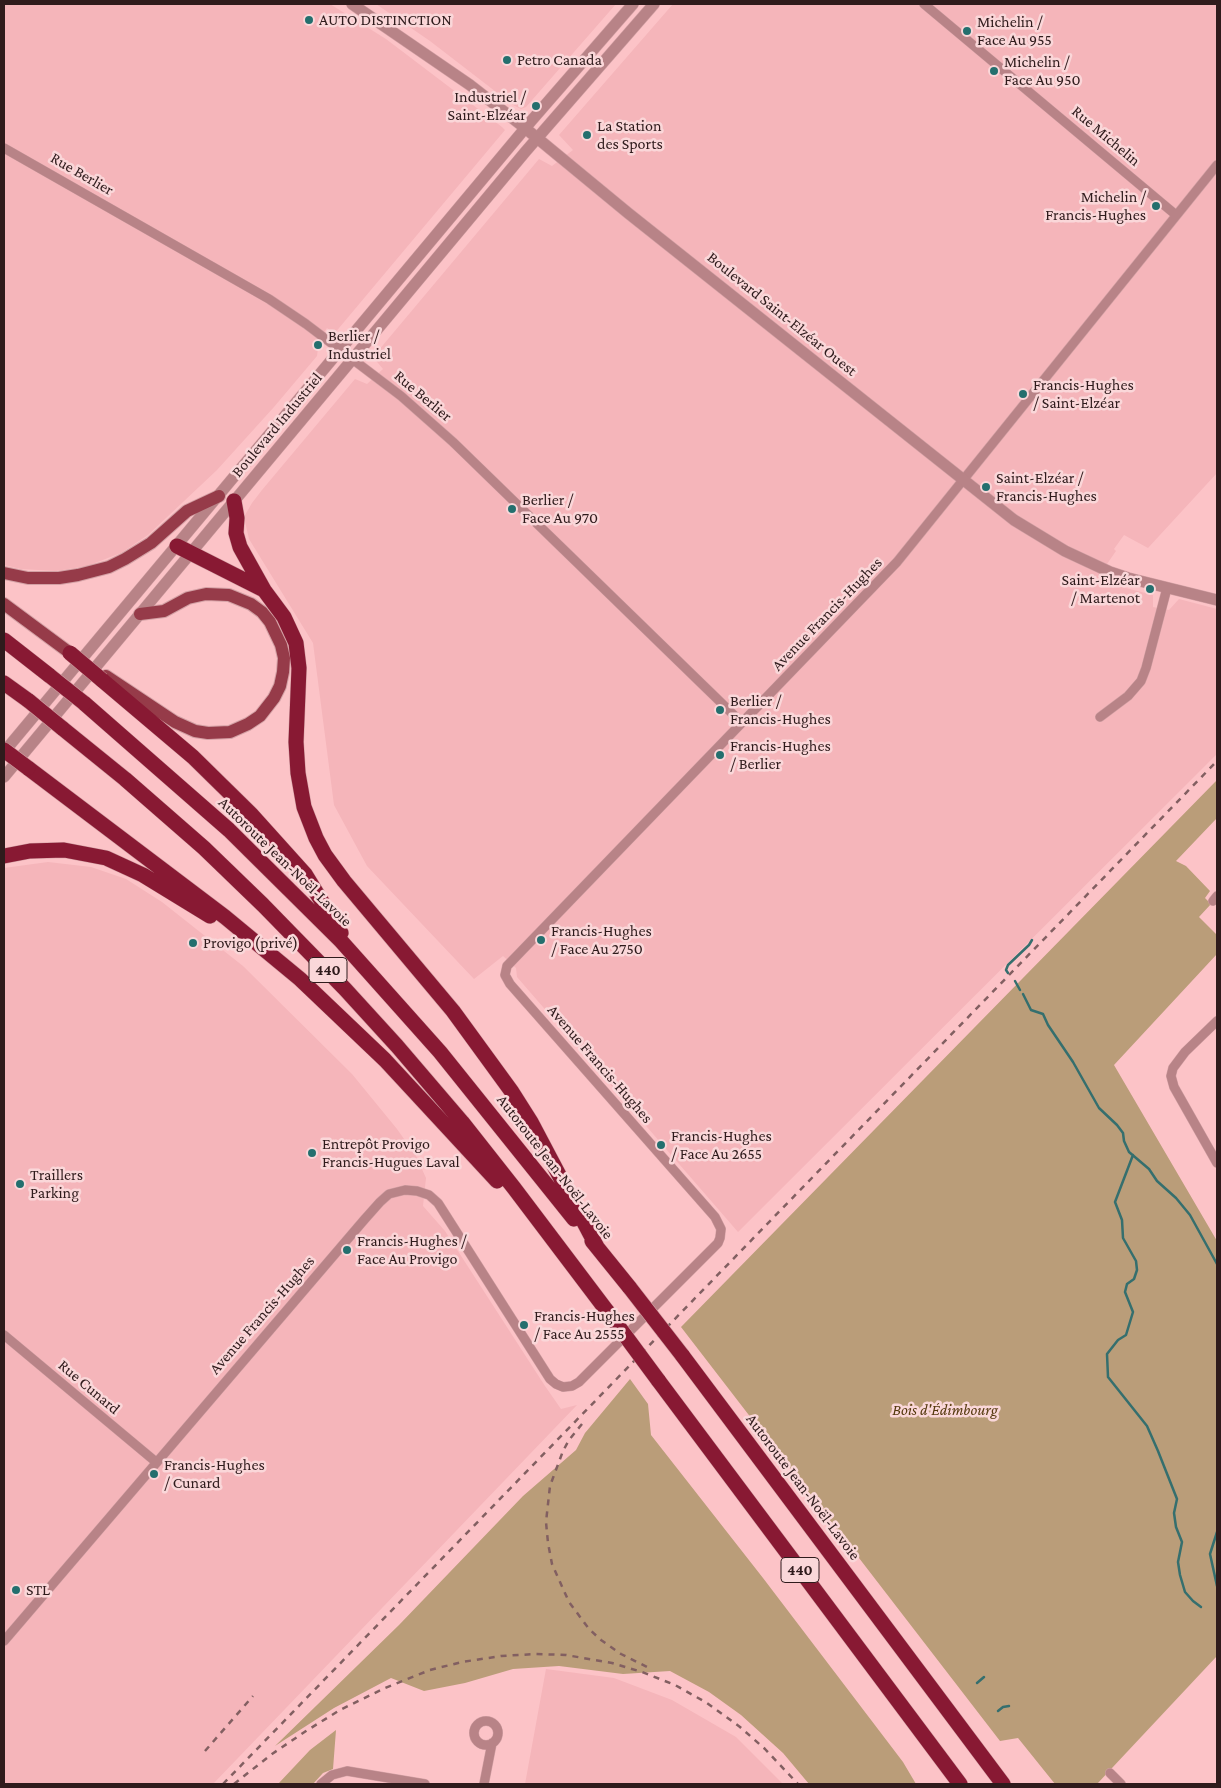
<!DOCTYPE html>
<html>
<head>
<meta charset="utf-8">
<style>
  body { margin:0 }
  #map { position:relative; width:1221px; height:1788px; overflow:hidden; background:#fcc3c7; font-family:"Crimson Pro",serif }
  canvas { display:block }
  .frame { position:absolute; inset:0; border:5px solid #2f1b1c; pointer-events:none }
</style>
</head>
<body>
<div id="map">
<canvas width="1221" height="1788"></canvas>
<div class="frame"></div>
</div>
<script>
const c = document.querySelector('canvas').getContext('2d');
c.lineJoin = 'round';
function fillPath(path, color) { c.fillStyle = color; c.fill(path, 'evenodd'); }
const toPath = rows => new Path2D(rows.map(r => 'M' + r).join(''));
function stroke(path, color, width, dash) { c.strokeStyle = color; c.lineWidth = width; c.lineCap = dash ? 'butt' : 'round'; c.setLineDash(dash || []); c.stroke(path); }
function write(font, color, halo, rows, align = 'center') {
  c.font = font + ' "Crimson Pro",serif'; c.lineWidth = 5; c.setLineDash([]); c.textBaseline = 'middle'; c.strokeStyle = halo; c.fillStyle = color; for (const [text, x, y, turn = 0] of rows) {
    c.save(); c.translate(x, y); c.rotate((+turn || 0) * Math.PI / 180); c.textAlign = isNaN(turn) ? turn : align; if (halo) c.strokeText(text, 0, 0); c.fillText(text, 0, 0); c.restore();
  }
}
fillPath(toPath([
  [4,4,330,4,386,39,502,127,505,130,334,334,327,328,316,344,318,348,317,356,274,407,217,470,148,535,121,553,87,566,56,571,21,569,4,565],
  [376,4,616,4,526,107,521,109,513,105,430,41],
  [673,4,1217,4,1217,473,1148,548,1124,535,1114,549,1116,551,1098,577,1118,586,1153,595,1153,607,1169,610,1179,599,1217,609,1217,754,738,1232,517,977,516,968,503,956,474,979,367,866,334,805,313,643,249,539,244,517,252,503,262,490,355,379,367,384,383,369,373,357,539,159,552,166,573,150,559,135],
  [48,862,91,867,126,879,162,902,243,966,352,1074,397,1129,416,1156,426,1178,423,1206,445,1231,545,1386,561,1409,577,1405,213,1784,4,1784,4,868],
  [546,1669,614,1678,672,1700,736,1737,783,1784,525,1784]
]), '#f5b5ba');
fillPath(toPath([
  [1217,780,1217,818,1176,861,1186,866,1210,891,1205,898,1211,904,1199,917,1217,935,1217,954,1114,1065,1217,1241,1217,1656,1097,1784,1055,1784,1018,1738,1000,1741,681,1327],
  [630,1379,648,1404,651,1435,763,1578,903,1762,916,1784,809,1784,783,1753,741,1715,709,1692,670,1671,623,1674,559,1666,513,1669,465,1683,424,1691,391,1678,334,1708,275,1746,399,1625,523,1496,576,1450,585,1433],
  [336,1730,333,1769,323,1773,313,1784,278,1784,310,1750]
]), '#ba9d79');
stroke(toPath([
  [1008,973,1006,970,1008,965,1029,945,1032,940],
  [1015,981,1020,990],
  [1023,994,1031,1010,1043,1014,1048,1025,1073,1062,1099,1108,1117,1125,1123,1133,1124,1141,1129,1152,1149,1169,1157,1181,1176,1198,1190,1215,1217,1264],
  [1133,1155,1115,1202,1122,1220,1123,1238,1136,1261,1137,1270,1134,1279,1127,1284,1125,1292,1133,1312,1126,1335,1118,1340,1107,1354,1108,1377,1147,1426,1158,1451,1177,1499,1174,1513,1176,1527,1182,1542,1178,1562,1180,1575,1185,1592,1193,1601,1201,1607],
  [1217,1532,1210,1554,1217,1586],
  [977,1683,984,1677],
  [998,1711,1003,1707,1009,1706]
]), '#356f6e', 2.5);
const minor = toPath([
  [924,4,1176,215],
  [4,148,269,299,306,324,401,396,453,442,742,723],
  [1100,717,1128,696,1141,681,1146,668,1167,588],
  [1213,901,1217,896],
  [1217,1021,1185,1052,1173,1068,1171,1076,1174,1087,1217,1163],
  [4,1335,156,1462],
  [4,1641,364,1220,380,1202,389,1194,405,1190,417,1191,429,1195,438,1203,550,1379,556,1384,563,1387,572,1386,579,1382,718,1243,720,1238,721,1229,715,1217,510,984,505,975,507,966,897,562,1217,165],
  '474 1733a12 12 0 1 1 24 0a12 12 0 1 1-24 0Z',
  [1110,1773,1121,1784],
  [321,1784,332,1775,347,1771,425,1784],
  [484,1784,492,1743]
]);
const tertiary = toPath([
  [352,4,470,85,525,128,628,213,1014,520,1065,551,1110,572,1128,578,1217,600],
  [4,752,532,120,633,4],
  [4,777,526,151,654,4]
]);
const primary = toPath([
  [4,573,28,578,59,578,78,575,109,567,125,559,151,543,187,511,219,496],
  [4,604,70,653],
  [106,676,175,722,195,731,208,733,230,732,248,724,260,716,274,698,280,686,283,672,284,658,281,645,270,622,262,612,251,604,229,595,206,594,188,598,164,611,140,614]
]);
const motorway = toPath([
  [234,501,237,518,236,533,240,547,264,590,284,617,296,643,299,668,296,742,298,773,304,807,316,838,325,855,344,881,453,1011,512,1092,531,1122,597,1247],
  [177,546,264,590],
  [4,640,50,676],
  [102,680,193,757,251,814,305,874,341,933],
  [4,683,29,701],
  [84,703,229,830,341,941,440,1052,574,1219],
  [62,728,125,779,204,848,263,905,345,989,397,1046,462,1122,514,1188,607,1311],
  [28,768,225,917,300,979,385,1060,497,1181],
  [4,856,30,851,64,850,106,858,143,875,210,916],
  [592,1241,630,1288],
  [682,1355,1003,1784],
  [658,1380,960,1784]
]);
stroke(minor, '#d3a1a5', 10);
stroke(tertiary, '#d3a1a5', 12);
stroke(primary, '#d3a1a5', 14);
stroke(motorway, '#d3a1a5', 16);
stroke(minor, '#b88387', 9);
stroke(tertiary, '#b88387', 11);
stroke(primary, '#963b49', 12);
stroke(motorway, '#881933', 15);
stroke(toPath([
  [582,1424,569,1440,563,1451,550,1486,546,1522,548,1543,552,1564,569,1602,589,1629,601,1640,621,1654,649,1668],
  [205,1751,253,1696],
  [223,1784,1217,761],
  [234,1784,272,1754,306,1731,340,1710,385,1688,430,1670,462,1662,501,1656,536,1654,566,1655,612,1663,642,1672,675,1685,707,1703,740,1727,765,1749,798,1784]
]), '#825f61', 2.5, [6, 6]);
const motorwayBridge = toPath([
  [70,653,102,680],
  [50,676,84,703],
  [29,701,62,728],
  [4,750,28,768],
  [630,1288,682,1355],
  [607,1311,658,1380]
]);
stroke(motorwayBridge, '#d3a1a5', 16, []);
stroke(motorwayBridge, '#881933', 15);
for (const [x, y, r, color] of [
  [309,20,5,"#246f6e"],
  [967,31,5,"#246f6e"],
  [507,60,5,"#246f6e"],
  [994,71,5,"#246f6e"],
  [536,106,5,"#246f6e"],
  [587,135,5,"#246f6e"],
  [1156,206,5,"#246f6e"],
  [318,345,5,"#246f6e"],
  [1023,394,5,"#246f6e"],
  [986,487,5,"#246f6e"],
  [512,509,5,"#246f6e"],
  [1150,589,5,"#246f6e"],
  [720,710,5,"#246f6e"],
  [720,755,5,"#246f6e"],
  [541,940,5,"#246f6e"],
  [193,943,5,"#246f6e"],
  [661,1145,5,"#246f6e"],
  [312,1153,5,"#246f6e"],
  [20,1184,5,"#246f6e"],
  [347,1250,5,"#246f6e"],
  [524,1325,5,"#246f6e"],
  [154,1474,5,"#246f6e"],
  [16,1590,5,"#246f6e"]
]) { const dot = new Path2D(); dot.arc(x, y, r, 0, 2 * Math.PI); c.fillStyle = color; c.fill(dot); stroke(dot, '#fad7d9', 2); }
for (const [x, y, w] of [
  [328,970,38],
  [800,1570,38]
]) { const box = new Path2D(); box.roundRect(x - w / 2, y - 12.5, w, 25, 4); c.fillStyle = '#fad7d9'; c.fill(box); stroke(box, '#2f1b1c', 1); }
write('bold 15px', '#2f1b1c', null, [
  ["440",328,970],
  ["440",800,1570]
]);
write('16px', '#2f1b1c', '#fad7d9', [
  ["AUTO DISTINCTION",319,20],
  ["Michelin /",977,22],
  ["Face Au 955",977,40],
  ["Petro Canada",517,60],
  ["Michelin /",1004,62],
  ["Face Au 950",1004,80],
  ["Industriel /",526,97,"right"],
  ["Saint-Elzéar",526,115,"right"],
  ["La Station",597,126],
  ["des Sports",597,144],
  ["Michelin /",1146,197,"right"],
  ["Francis-Hughes",1146,215,"right"],
  ["Berlier /",328,336],
  ["Industriel",328,354],
  ["Francis-Hughes",1033,385],
  ["/ Saint-Elzéar",1033,403],
  ["Saint-Elzéar /",996,478],
  ["Francis-Hughes",996,496],
  ["Berlier /",522,500],
  ["Face Au 970",522,518],
  ["Saint-Elzéar",1140,580,"right"],
  ["/ Martenot",1140,598,"right"],
  ["Berlier /",730,701],
  ["Francis-Hughes",730,719],
  ["Francis-Hughes",730,746],
  ["/ Berlier",730,764],
  ["Francis-Hughes",551,931],
  ["/ Face Au 2750",551,949],
  ["Provigo (privé)",203,943],
  ["Francis-Hughes",671,1136],
  ["/ Face Au 2655",671,1154],
  ["Entrepôt Provigo",322,1144],
  ["Francis-Hugues Laval",322,1162],
  ["Traillers",30,1175],
  ["Parking",30,1193],
  ["Francis-Hughes /",357,1241],
  ["Face Au Provigo",357,1259],
  ["Francis-Hughes",534,1316],
  ["/ Face Au 2555",534,1334],
  ["Francis-Hughes",164,1465],
  ["/ Cunard",164,1483],
  ["STL",26,1590]
], 'left');
write('16px', '#2f1b1c', '#fad7d9', [
  ["Rue Michelin",1106,136,40],
  ["Rue Berlier",82,174,30],
  ["Boulevard Saint-Elzéar Ouest",782,314,39],
  ["Rue Berlier",423,396,40],
  ["Boulevard Industriel",277,425,-50],
  ["Avenue Francis-Hughes",827,614,-46],
  ["Autoroute Jean-Noël-Lavoie",285,862,44],
  ["Avenue Francis-Hughes",600,1064,49],
  ["Autoroute Jean-Noël-Lavoie",555,1167,52],
  ["Avenue Francis-Hughes",262,1315,-49],
  ["Rue Cunard",89,1387,40],
  ["Autoroute Jean-Noël-Lavoie",803,1487,53]
]);
write('italic 16px', '#54380d', '#fad7d9', [
  ["Bois d'Édimbourg",945,1410]
]);
</script>
</body>
</html>
